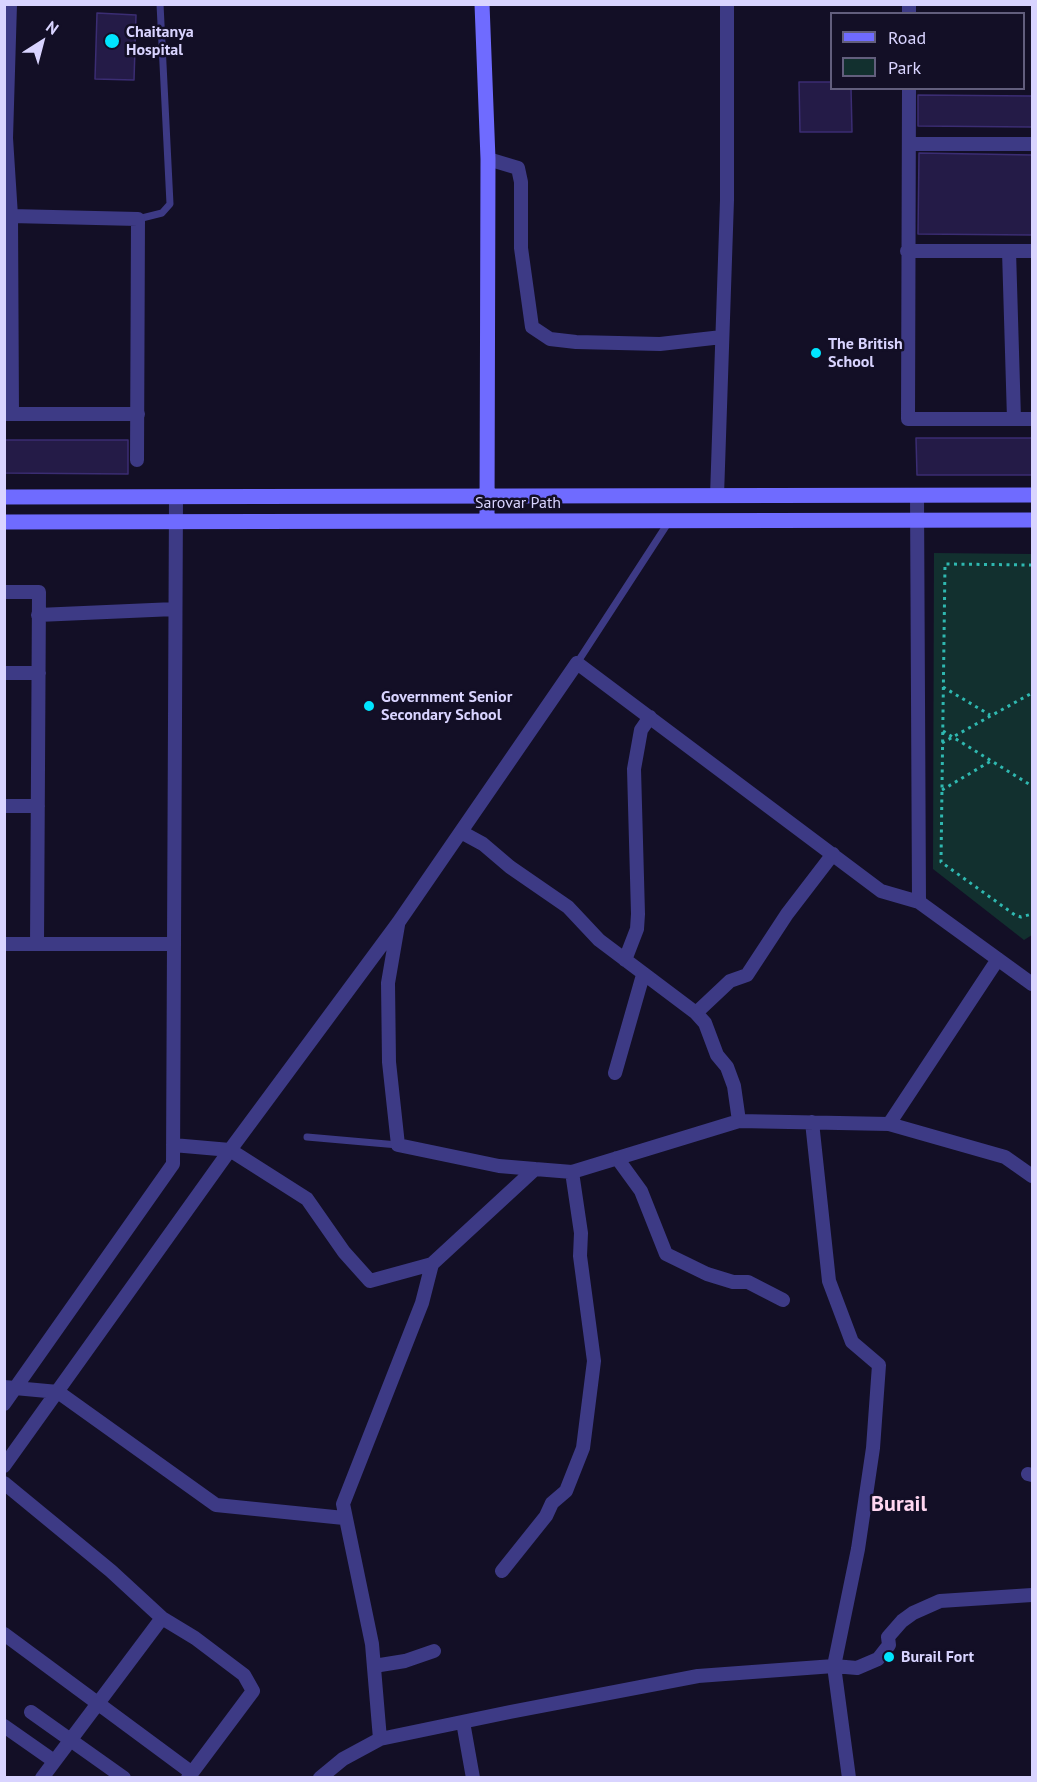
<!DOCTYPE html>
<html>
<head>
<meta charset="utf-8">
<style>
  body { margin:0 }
  #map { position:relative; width:1037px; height:1782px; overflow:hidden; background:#130f26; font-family:"PT Sans",sans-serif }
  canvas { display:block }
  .frame { position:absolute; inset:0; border:6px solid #d9d4ff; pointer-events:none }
  .legend { position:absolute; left:830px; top:12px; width:195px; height:78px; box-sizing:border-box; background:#130f26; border:2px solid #625e7d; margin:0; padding:8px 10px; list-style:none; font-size:18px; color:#d9d4ff }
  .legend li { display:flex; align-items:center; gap:12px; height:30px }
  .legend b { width:30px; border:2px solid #625e7d }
  .north { position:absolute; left:12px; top:12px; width:60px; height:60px; -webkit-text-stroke:4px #130f26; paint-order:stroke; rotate:36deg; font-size:16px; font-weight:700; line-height:24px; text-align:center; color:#d9d4ff }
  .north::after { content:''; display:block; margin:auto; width:21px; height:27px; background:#d9d4ff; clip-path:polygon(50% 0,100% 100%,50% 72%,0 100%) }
</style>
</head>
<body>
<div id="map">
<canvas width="1037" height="1782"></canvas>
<div class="frame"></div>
<ul class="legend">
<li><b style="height:8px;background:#6f6bff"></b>Road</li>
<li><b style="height:16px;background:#12302f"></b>Park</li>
</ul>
<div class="north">N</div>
</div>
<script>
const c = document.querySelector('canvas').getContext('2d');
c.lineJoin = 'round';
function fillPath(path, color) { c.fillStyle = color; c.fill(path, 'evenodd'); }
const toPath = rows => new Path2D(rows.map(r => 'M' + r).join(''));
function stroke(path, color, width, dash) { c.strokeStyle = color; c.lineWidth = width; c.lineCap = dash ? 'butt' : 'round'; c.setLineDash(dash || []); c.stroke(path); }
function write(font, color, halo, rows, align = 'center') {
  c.font = font + ' "PT Sans",sans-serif'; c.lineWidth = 5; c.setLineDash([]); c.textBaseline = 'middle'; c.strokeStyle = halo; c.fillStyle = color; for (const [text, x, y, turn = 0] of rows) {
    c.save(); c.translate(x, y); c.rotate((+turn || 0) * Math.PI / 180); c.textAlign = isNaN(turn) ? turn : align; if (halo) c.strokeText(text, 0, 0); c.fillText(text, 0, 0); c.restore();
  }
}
fillPath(toPath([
  [934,553,1032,554,1032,935,1024,940,933,869]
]), '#12302f');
const building = toPath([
  [97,13,136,15,134,80,95,79,97,13],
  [799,82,831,82,831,88,851,88,852,132,800,132,799,82],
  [918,95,1032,96,1032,127,918,126,918,95],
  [919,153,1032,155,1032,235,918,234,919,153],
  [916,438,1032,438,1032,475,917,475,916,438],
  [4,440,128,440,128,474,4,473,4,440]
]);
fillPath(building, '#241b47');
stroke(building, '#3b2d73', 1.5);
stroke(toPath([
  [1032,565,945,564,941,862,1015,915,1021,917,1032,914],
  [943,687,990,715],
  [943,731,1032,786],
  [942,743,1032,693],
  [942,790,991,761]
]), '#2fb8b0', 3, [3, 4.5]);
stroke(toPath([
  [138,219,162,213,170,204,160,4],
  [577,663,668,523],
  [307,1137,398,1145]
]), '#3d3a85', 7);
stroke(toPath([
  [10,4,6,138,11,216,12,414],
  [909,14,909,4],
  [909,88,908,419,1032,419],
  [909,144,1032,144],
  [488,159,518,168,521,182,521,248,532,327,550,339,576,342,660,344,722,337],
  [11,216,138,219,137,460],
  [907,251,1032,251],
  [1009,251,1014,419],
  [5,414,138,414],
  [917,495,919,902,1032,984],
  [717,496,727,200,727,4],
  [4,592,39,592,37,944],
  [38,615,175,609],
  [4,673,39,673],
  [4,806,38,806],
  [461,832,483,844,510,867,568,907,599,940,696,1013,705,1023,717,1055,727,1067,734,1086,739,1121],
  [398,925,388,983,389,1062,398,1145,499,1166,535,1169],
  [4,944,174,944],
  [625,960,637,929,638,914,634,769,641,730,650,717],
  [696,1013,730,981,747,975,787,914,833,854],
  [615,1073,643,975],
  [812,1122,829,1281,852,1342,879,1365,873,1448,858,1549,834,1666,849,1778],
  [889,1124,998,959],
  [173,1145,230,1150,398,923,577,663,881,891,919,902],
  [617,1158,641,1191,666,1254,707,1274,733,1282,748,1282,783,1300],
  [4,1387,58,1392,216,1505,344,1518],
  [4,1404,173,1164,176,497],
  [4,1466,230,1150,307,1199,344,1252,370,1281,432,1264,535,1169,572,1172,739,1121,889,1124,1005,1157,1032,1176],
  [1028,1474,1032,1475],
  [4,1483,111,1571,162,1618,195,1638,244,1675,253,1691,188,1778],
  [502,1571,546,1516,552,1503,566,1491,583,1448,594,1361,580,1256,581,1233,572,1172],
  [4,1634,192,1773],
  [374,1666,405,1661,434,1651],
  [31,1712,124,1778],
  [463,1722,473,1778],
  [4,1726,54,1761],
  [380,1739,372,1644,343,1504,422,1303,432,1264],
  [42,1778,162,1618],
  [320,1778,343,1759,380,1739,510,1712,698,1676,834,1666,857,1668,878,1659,889,1645,888,1637,902,1621,913,1613,940,1601,1032,1595]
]), '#3d3a85', 14);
stroke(toPath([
  [482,4,488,159,487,521],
  [4,497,1032,495],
  [4,522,1032,520]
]), '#6f6bff', 15);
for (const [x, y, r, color] of [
  [112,41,8,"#00e5ff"],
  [816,353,6,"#00e5ff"],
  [369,706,6,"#00e5ff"],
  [889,1657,6,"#00e5ff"]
]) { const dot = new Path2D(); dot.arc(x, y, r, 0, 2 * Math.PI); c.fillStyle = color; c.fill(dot); stroke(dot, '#130f26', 2); }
write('bold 16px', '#d9d4ff', '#130f26', [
  ["Chaitanya",126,32],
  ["Hospital",126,50],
  ["The British",828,344],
  ["School",828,362],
  ["Government Senior",381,697],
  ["Secondary School",381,715],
  ["Burail Fort",901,1657]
], 'left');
write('16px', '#d9d4ff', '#130f26', [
  ["Sarovar Path",518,503]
]);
write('bold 22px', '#ffd6f0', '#130f26', [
  ["Burail",899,1505]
]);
</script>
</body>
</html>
